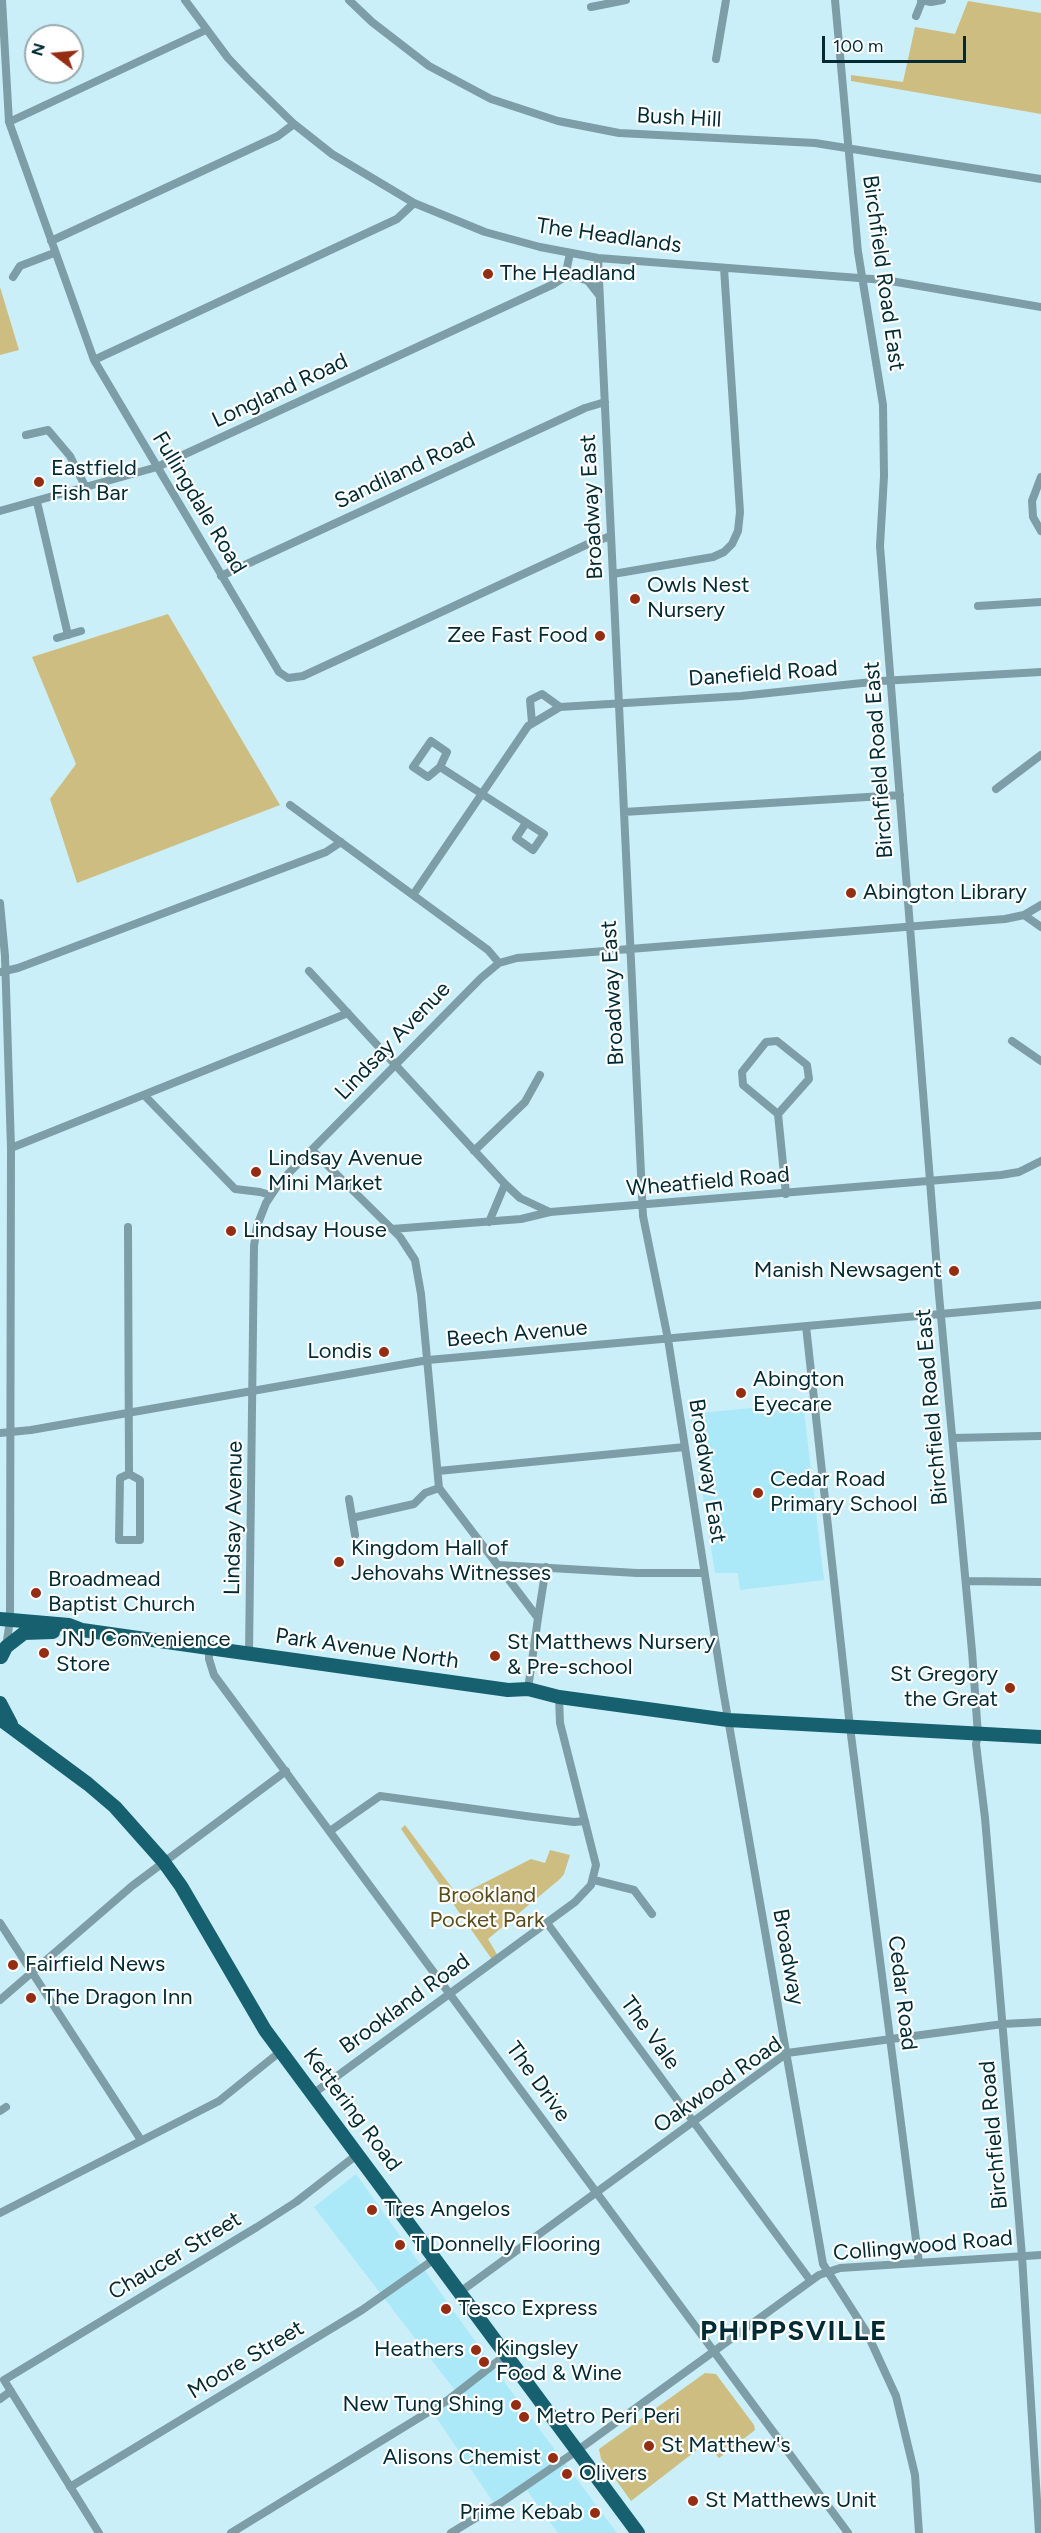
<!DOCTYPE html>
<html>
<head>
<meta charset="utf-8">
<style>
  body { margin:0 }
  #map { position:relative; width:1041px; height:2533px; overflow:hidden; background:#cbeff8; font-family:Figtree,sans-serif }
  canvas { display:block }
  .north { position:absolute; left:24px; top:24px; width:60px; height:60px; box-sizing:border-box; background:#fff; border:2px solid #99aaae; border-radius:50%; rotate:286deg; font-size:16px; font-weight:700; line-height:24px; text-align:center; color:#002b34 }
  .north::after { content:''; display:block; margin:auto; width:21px; height:27px; background:#952d13; clip-path:polygon(50% 0,100% 100%,50% 72%,0 100%) }
  .scale { position:absolute; left:822px; top:36px; width:144px; height:27px; box-sizing:border-box; border:3px solid #002b34; border-top:0; padding-left:8px; font-size:18px; line-height:21px; white-space:nowrap; color:#002b34; -webkit-text-stroke:4px #fff; paint-order:stroke }
</style>
</head>
<body>
<div id="map">
<canvas width="1041" height="2533"></canvas>
<div class="north">N</div>
<div class="scale">100 m</div>
</div>
<script>
const c = document.querySelector('canvas').getContext('2d');
c.lineJoin = 'round';
function fillPath(path, color) { c.fillStyle = color; c.fill(path, 'evenodd'); }
const toPath = rows => new Path2D(rows.map(r => 'M' + r).join(''));
function stroke(path, color, width, dash) { c.strokeStyle = color; c.lineWidth = width; c.lineCap = dash ? 'butt' : 'round'; c.setLineDash(dash || []); c.stroke(path); }
function write(font, color, halo, rows, align = 'center') {
  c.font = font + ' Figtree,sans-serif'; c.lineWidth = 4.5; c.setLineDash([]); c.textBaseline = 'middle'; c.strokeStyle = halo; c.fillStyle = color; for (const [text, x, y, turn = 0] of rows) {
    c.save(); c.translate(x, y); c.rotate((+turn || 0) * Math.PI / 180); c.textAlign = isNaN(turn) ? turn : align; if (halo) c.strokeText(text, 0, 0); c.fillText(text, 0, 0); c.restore();
  }
}
fillPath(toPath([
  [803,1403,824,1580,740,1590,738,1573,715,1573,690,1414],
  [356,2174,500,2376,617,2533,558,2533,523,2485,493,2502,434,2414,460,2397,314,2207]
]), '#abe8f8');
fillPath(toPath([
  [968,1,1041,13,1041,114,851,81,851,75,903,82,915,27,955,34],
  [0,287,19,350,0,355],
  [168,614,280,805,77,883,50,799,76,764,32,657],
  [405,1825,453,1889,466,1892,531,1859,545,1863,550,1850,570,1855,564,1874,560,1879,488,1939,498,1956,493,1961,401,1829],
  [705,2373,716,2374,754,2425,755,2430,719,2458,706,2443,631,2501,601,2459,599,2449]
]), '#cebd81');
stroke(toPath([
  [2,0,9,122,94,360,279,672,288,678,303,676,588,544,611,536],
  [185,0,228,58,248,79,294,124,332,154,414,203,485,232,540,247,598,258,885,280,1041,307],
  [349,0,372,22,429,66,491,99,558,121,619,133,815,143,1041,179],
  [835,0,858,252,883,405,884,476,880,546,939,1295,972,1651,978,1735,976,1744,985,1818,1022,2256,1039,2533],
  [921,0,931,2,942,0],
  [591,7,626,0],
  [916,16,922,1],
  [716,59,726,0],
  [9,122,206,30],
  [51,241,278,136,294,124],
  [598,258,643,1216,668,1339,723,1690,823,2264,867,2333,896,2396,915,2475,919,2533],
  [13,277,20,266,54,253],
  [565,277,577,277,588,281,599,295],
  [94,360,397,219,414,203],
  [26,435,48,430,70,456,86,488],
  [1041,477,1032,501,1033,517,1041,531],
  [37,502,68,635],
  [0,511,157,467,554,284,565,277,570,253],
  [613,574,713,557,724,552,732,544,738,531,740,512,724,268],
  [221,576,585,408,605,402],
  [978,606,1041,602],
  [57,638,81,631],
  [532,723,530,700,542,694,560,707],
  [440,767,447,752,431,741,413,767,428,777,440,767,544,834,533,850,516,838,526,823],
  [996,789,1041,755],
  [290,805,488,950,499,963],
  [624,812,900,795],
  [413,895,528,726,560,707,741,696,881,681,1041,672],
  [0,903,5,956,11,1148,10,1620,6,1647],
  [1024,915,1041,927],
  [309,971,505,1184,520,1198,550,1212],
  [0,972,18,968,326,852,341,842],
  [1012,1041,1041,1061],
  [144,1095,235,1189,260,1192,270,1195],
  [778,1114,809,1079,807,1065,777,1041,766,1042,742,1072,743,1085,778,1114,786,1194],
  [11,1148,348,1013],
  [312,1150,400,1237,415,1260,421,1294,439,1488,538,1618,528,1689],
  [474,1151,525,1102,540,1075],
  [489,1222,505,1184],
  [128,1227,129,1474,140,1480,140,1540,119,1540,120,1478,129,1474],
  [392,1229,521,1219,550,1212,1001,1175,1019,1172,1041,1161],
  [806,1326,850,1727,919,2263],
  [0,1433,31,1430,428,1360,1041,1305],
  [953,1438,1041,1436],
  [438,1471,685,1447],
  [349,1499,355,1535],
  [352,1518,414,1504,425,1493,439,1488],
  [498,1565,637,1573,704,1573],
  [966,1581,1041,1582],
  [538,1618,546,1567],
  [209,1648,209,1659,214,1675,848,2533],
  [249,1654,254,1246,257,1226,266,1203,280,1182,481,978,499,963,517,958,1005,919,1024,915,1041,905],
  [330,1831,380,1796,533,1817,574,1822,585,1821],
  [594,1880,634,1890,652,1914],
  [0,1923,141,2140],
  [547,1923,810,2280],
  [0,2000,132,1886,286,1771],
  [314,2093,575,1902,591,1885,596,1865,560,1723,559,1697],
  [0,2111,6,2107],
  [0,2213,219,2101,281,2051],
  [460,2292,787,2053,1003,2024,1041,2022],
  [0,2399,11,2391],
  [70,2487,362,2310,436,2258],
  [99,2533,4,2380,257,2227,296,2202,358,2154],
  [231,2533,448,2400,507,2354],
  [451,2533,502,2502,578,2450,819,2275,840,2268,1041,2255]
]), '#7d9ea6', 8);
stroke(toPath([
  [0,1619,69,1625,82,1630,209,1648,508,1690,528,1689,559,1697,728,1720,1041,1737],
  [1,1657,6,1647,24,1633,53,1632],
  [0,1703,11,1724],
  [0,1719,88,1784,115,1807,163,1861,181,1886,265,2030,638,2533]
]), '#16606f', 14);
for (const [x, y, r, color] of [
  [488,274,6,"#952d13"],
  [39,482,6,"#952d13"],
  [635,599,6,"#952d13"],
  [600,636,6,"#952d13"],
  [851,893,6,"#952d13"],
  [256,1172,6,"#952d13"],
  [231,1231,6,"#952d13"],
  [954,1271,6,"#952d13"],
  [384,1352,6,"#952d13"],
  [741,1393,6,"#952d13"],
  [758,1493,6,"#952d13"],
  [339,1562,6,"#952d13"],
  [36,1593,6,"#952d13"],
  [44,1653,6,"#952d13"],
  [495,1656,6,"#952d13"],
  [1010,1688,6,"#952d13"],
  [13,1965,6,"#952d13"],
  [31,1998,6,"#952d13"],
  [372,2210,6,"#952d13"],
  [400,2245,6,"#952d13"],
  [446,2309,6,"#952d13"],
  [476,2350,6,"#952d13"],
  [484,2362,6,"#952d13"],
  [516,2405,6,"#952d13"],
  [524,2417,6,"#952d13"],
  [649,2446,6,"#952d13"],
  [553,2458,6,"#952d13"],
  [567,2474,6,"#952d13"],
  [693,2501,6,"#952d13"],
  [595,2513,6,"#952d13"]
]) { const dot = new Path2D(); dot.arc(x, y, r, 0, 2 * Math.PI); c.fillStyle = color; c.fill(dot); stroke(dot, '#fff', 2); }
write('22px', '#002b34', '#fff', [
  ["Bush Hill",679,118,3],
  ["The Headlands",609,236,8],
  ["Birchfield Road East",883,273,82],
  ["Longland Road",280,391,-25],
  ["Sandiland Road",405,471,-25],
  ["Fullingdale Road",199,503,59],
  ["Broadway East",592,507,-93],
  ["Danefield Road",763,674,-4],
  ["Birchfield Road East",879,760,-94],
  ["Broadway East",613,993,-93],
  ["Lindsay Avenue",393,1041,-46],
  ["Wheatfield Road",708,1182,-5],
  ["Beech Avenue",517,1334,-5],
  ["Birchfield Road East",932,1407,-95],
  ["Broadway East",707,1471,81],
  ["Lindsay Avenue",234,1518,-89],
  ["Park Avenue North",367,1649,8],
  ["Broadway",788,1957,80],
  ["Cedar Road",902,1993,83],
  ["Brookland Road",405,2004,-36],
  ["The Vale",650,2033,54],
  ["The Drive",538,2082,54],
  ["Oakwood Road",718,2085,-35],
  ["Kettering Road",352,2110,53],
  ["Birchfield Road",994,2135,-95],
  ["Collingwood Road",923,2246,-5],
  ["Chaucer Street",175,2256,-31],
  ["Moore Street",246,2360,-31]
]);
write('22px', '#002b34', '#fff', [
  ["The Headland",500,274],
  ["Eastfield",51,469],
  ["Fish Bar",51,494],
  ["Owls Nest",647,586],
  ["Nursery",647,611],
  ["Zee Fast Food",588,636,"right"],
  ["Abington Library",863,893],
  ["Lindsay Avenue",268,1159],
  ["Mini Market",268,1184],
  ["Lindsay House",243,1231],
  ["Manish Newsagent",942,1271,"right"],
  ["Londis",372,1352,"right"],
  ["Abington",753,1380],
  ["Eyecare",753,1405],
  ["Cedar Road",770,1480],
  ["Primary School",770,1505],
  ["Kingdom Hall of",351,1549],
  ["Jehovahs Witnesses",351,1574],
  ["Broadmead",48,1580],
  ["Baptist Church",48,1605],
  ["JNJ Convenience",56,1640],
  ["Store",56,1665],
  ["St Matthews Nursery",507,1643],
  ["& Pre-school",507,1668],
  ["St Gregory",998,1675,"right"],
  ["the Great",998,1700,"right"],
  ["Fairfield News",25,1965],
  ["The Dragon Inn",43,1998],
  ["Tres Angelos",384,2210],
  ["T Donnelly Flooring",412,2245],
  ["Tesco Express",458,2309],
  ["Kingsley",496,2349],
  ["Food & Wine",496,2374],
  ["Heathers",464,2350,"right"],
  ["New Tung Shing",504,2405,"right"],
  ["Metro Peri Peri",536,2417],
  ["St Matthew's",661,2446],
  ["Alisons Chemist",541,2458,"right"],
  ["Olivers",579,2474],
  ["St Matthews Unit",705,2501],
  ["Prime Kebab",583,2513,"right"]
], 'left');
write('22px', '#5a4d1c', '#fff', [
  ["Brookland",487,1896],
  ["Pocket Park",487,1921]
]);
c.letterSpacing = '1.5px';
write('bold 28px', '#002b34', '#fff', [
  ["PHIPPSVILLE",794,2332]
]);
c.letterSpacing = '0px';
</script>
</body>
</html>
